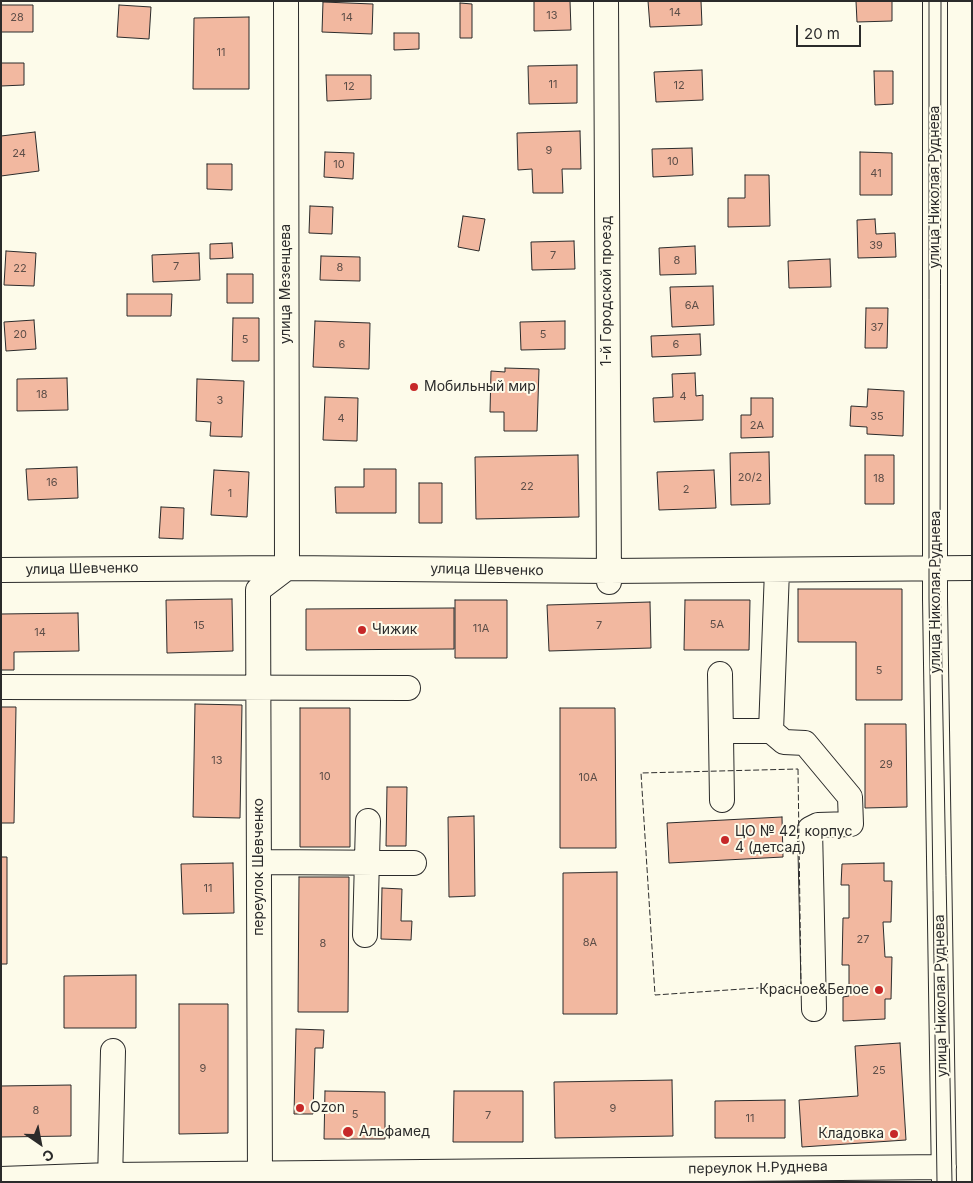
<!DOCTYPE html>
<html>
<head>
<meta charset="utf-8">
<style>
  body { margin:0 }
  #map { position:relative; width:973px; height:1183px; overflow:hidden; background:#fdfbea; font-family:Inter,sans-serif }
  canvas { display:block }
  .frame { position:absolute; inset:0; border:2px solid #2b2b2b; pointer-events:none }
  .north { position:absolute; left:15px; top:1118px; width:50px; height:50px; -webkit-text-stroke:4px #fdfbea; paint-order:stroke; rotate:147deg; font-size:14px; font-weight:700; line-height:20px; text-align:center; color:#2b2b2b }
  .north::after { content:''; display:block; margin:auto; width:18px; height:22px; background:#2b2b2b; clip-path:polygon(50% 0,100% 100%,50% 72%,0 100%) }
  .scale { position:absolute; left:796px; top:25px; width:65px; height:22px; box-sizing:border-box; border:2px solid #2b2b2b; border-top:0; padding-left:6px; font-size:15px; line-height:18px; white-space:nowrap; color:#2b2b2b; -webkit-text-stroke:4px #fdfbea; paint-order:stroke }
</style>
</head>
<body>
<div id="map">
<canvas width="973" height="1183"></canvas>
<div class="frame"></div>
<div class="north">С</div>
<div class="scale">20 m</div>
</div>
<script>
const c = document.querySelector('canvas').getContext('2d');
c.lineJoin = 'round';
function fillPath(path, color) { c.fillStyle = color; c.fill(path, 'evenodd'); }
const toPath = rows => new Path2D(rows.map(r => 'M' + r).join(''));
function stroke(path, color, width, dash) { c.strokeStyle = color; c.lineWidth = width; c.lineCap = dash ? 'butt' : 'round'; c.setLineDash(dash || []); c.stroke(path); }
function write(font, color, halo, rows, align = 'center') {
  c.font = font + ' Inter,sans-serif'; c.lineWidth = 4; c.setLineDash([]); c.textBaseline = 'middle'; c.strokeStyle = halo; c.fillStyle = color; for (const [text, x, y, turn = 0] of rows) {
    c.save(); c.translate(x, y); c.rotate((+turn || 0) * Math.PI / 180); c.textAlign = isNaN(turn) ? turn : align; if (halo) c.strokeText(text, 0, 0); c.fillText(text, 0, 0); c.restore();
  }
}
const building = toPath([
  [534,1,570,1,571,30,534,31,534,1],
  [648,1,701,1,702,25,650,27,648,1],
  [856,1,892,1,892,21,857,22,856,1],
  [323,2,373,4,372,34,322,32,323,2],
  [460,3,472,4,472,38,460,38,460,3],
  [1,5,33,5,33,32,1,32,1,5],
  [119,5,151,7,149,39,117,37,119,5],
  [249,17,249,89,193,89,194,18,249,17],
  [394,33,419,33,419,49,394,50,394,33],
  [1,63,24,63,24,85,1,86,1,63],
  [577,65,577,103,529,104,528,66,577,65],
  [702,70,703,100,656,102,654,72,702,70],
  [874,71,893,71,893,104,875,105,874,71],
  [326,75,371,75,371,99,327,101,326,75],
  [580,131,581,169,562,169,563,193,533,193,532,169,518,170,517,133,580,131],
  [35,132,39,171,1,176,1,136,35,132],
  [692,148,693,175,653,177,652,149,692,148],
  [325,152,354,153,353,179,324,177,325,152],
  [860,152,892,153,892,195,860,195,860,152],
  [207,164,232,164,232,190,207,189,207,164],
  [745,175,769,175,770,226,728,227,728,198,745,198,745,175],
  [310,206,333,207,332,234,309,233,310,206],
  [463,216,485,219,479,251,458,247,463,216],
  [875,219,876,234,895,233,896,257,858,258,857,220,875,219],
  [574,241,575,269,532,270,531,242,574,241],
  [232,243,233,258,210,259,210,244,232,243],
  [695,246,696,274,660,275,659,248,695,246],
  [6,251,36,253,34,286,4,285,6,251],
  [199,253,200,280,153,282,152,255,199,253],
  [321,256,360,257,360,281,320,280,321,256],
  [830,259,831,287,789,288,788,261,830,259],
  [227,274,253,274,253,303,227,303,227,274],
  [713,286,714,325,672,327,670,287,713,286],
  [127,294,172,294,171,316,127,316,127,294],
  [866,308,888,308,887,348,865,348,866,308],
  [233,318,259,318,259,361,232,361,233,318],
  [34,320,36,349,6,351,4,322,34,320],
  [315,321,370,323,369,369,313,367,315,321],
  [565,321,565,349,521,350,520,322,565,321],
  [700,334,701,355,652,357,651,336,700,334],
  [505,368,539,369,537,431,504,431,504,412,490,412,491,371,505,372,505,368],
  [695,373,696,396,703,395,703,420,654,422,653,398,673,397,672,374,695,373],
  [67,378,68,410,17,411,17,379,67,378],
  [197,379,244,381,242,437,210,436,211,422,196,421,197,379],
  [868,389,904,391,903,436,867,434,867,427,850,426,851,406,867,407,868,389],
  [325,397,358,398,357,441,323,440,325,397],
  [751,398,773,398,773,437,741,438,741,415,751,415,751,398],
  [769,452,770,504,731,505,730,453,769,452],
  [578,455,579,517,476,519,475,457,578,455],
  [865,455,894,455,894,504,865,504,865,455],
  [77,467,78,498,28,500,26,469,77,467],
  [364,469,396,469,396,513,336,513,335,487,364,487,364,469],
  [214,470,249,472,247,517,211,515,214,470],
  [714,470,716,508,659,510,657,472,714,470],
  [419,483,442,483,442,523,419,523,419,483],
  [161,507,184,508,183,539,159,538,161,507],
  [798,589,902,589,902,700,856,700,856,642,798,642,798,589],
  [232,599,233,651,167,653,166,600,232,599],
  [455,600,507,600,507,658,455,658,455,600],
  [685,600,750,600,749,650,684,650,685,600],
  [650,602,651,648,549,651,547,605,650,602],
  [454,608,454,649,306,650,306,609,454,608],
  [78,613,79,651,14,652,14,670,1,670,1,614,78,613],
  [195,704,242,705,240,818,193,817,195,704],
  [1,707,16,707,14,823,1,823,1,707],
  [300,708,350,708,350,847,300,847,300,708],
  [560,708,615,708,616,848,560,848,560,708],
  [865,724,906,724,907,807,865,808,865,724],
  [387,787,407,787,406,846,386,846,387,787],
  [474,816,475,896,449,897,448,817,474,816],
  [782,817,783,857,669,863,667,823,782,817],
  [1,857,7,857,7,964,1,964,1,857],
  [233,863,234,913,183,914,181,864,233,863],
  [884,863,884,881,892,881,891,922,883,922,885,957,892,957,891,999,885,999,885,1019,843,1021,843,997,849,996,849,965,842,965,843,918,849,918,849,885,841,885,842,864,884,863],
  [617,872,617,1014,563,1014,563,873,617,872],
  [299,877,349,877,348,1012,298,1012,299,877],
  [382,888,402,889,401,921,412,921,411,940,381,939,382,888],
  [136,975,136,1028,64,1028,64,976,136,975],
  [179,1004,228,1004,228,1133,179,1134,179,1004],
  [296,1029,324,1030,323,1048,315,1048,313,1114,294,1114,296,1029],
  [900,1043,906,1140,802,1147,799,1100,858,1096,855,1046,900,1043],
  [672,1080,673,1136,555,1138,554,1082,672,1080],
  [1,1081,1,1086,71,1085,71,1136,1,1137,1,1081],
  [325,1091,385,1092,385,1139,324,1139,325,1091],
  [454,1091,523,1091,523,1142,453,1142,454,1091],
  [785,1100,785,1138,715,1138,715,1101,785,1100]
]);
fillPath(building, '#f2b8a0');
stroke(building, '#2b2b2b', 1);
const minor = toPath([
  [606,1,609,582],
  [935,1,935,599,944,1182],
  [1,570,287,568,609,571,972,568],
  [777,570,771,731,784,742,805,743,850,797,851,824,818,825,810,829,814,1009],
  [720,674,722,800],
  [1,687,408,688],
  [721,731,771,731],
  [259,862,414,863],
  [365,935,368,821],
  [1,1179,110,1175,944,1167],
  [110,1182,113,1051],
  [260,1182,258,590,287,568,286,1]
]);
stroke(minor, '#2b2b2b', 26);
stroke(minor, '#fdfbea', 24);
stroke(toPath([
  [929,1,929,598,937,1182],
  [941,1,940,569,952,1182]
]), '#2b2b2b', 1);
stroke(toPath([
  [798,769,801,985,655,995,641,773,798,769]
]), '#2b2b2b', 1, [6, 2.5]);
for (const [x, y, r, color] of [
  [414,387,5,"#c62828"],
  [362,630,5,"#c62828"],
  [725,840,5,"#c62828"],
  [879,990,5,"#c62828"],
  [300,1108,5,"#c62828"],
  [348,1132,6,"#c62828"],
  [894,1134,5,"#c62828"]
]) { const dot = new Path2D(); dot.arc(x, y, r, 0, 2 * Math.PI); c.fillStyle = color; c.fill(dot); stroke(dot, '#fdfbea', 2); }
write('11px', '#5d4e48', null, [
  ["14",675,13],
  ["13",552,16],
  ["28",17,18],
  ["14",347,18],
  ["11",221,53],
  ["11",553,85],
  ["12",679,86],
  ["12",349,87],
  ["9",549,151],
  ["24",19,154],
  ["10",673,162],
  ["10",339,165],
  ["41",876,174],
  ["39",876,246],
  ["7",553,256],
  ["8",677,261],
  ["7",176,267],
  ["8",340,268],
  ["22",20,269],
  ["6А",692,306],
  ["37",877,328],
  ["20",20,335],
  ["5",543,335],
  ["5",245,340],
  ["6",342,345],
  ["6",676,345],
  ["18",42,395],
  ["4",683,397],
  ["3",220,401],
  ["35",877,417],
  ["4",341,419],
  ["2А",757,426],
  ["20/2",750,478],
  ["18",879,479],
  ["16",52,483],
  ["22",527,487],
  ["2",686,490],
  ["1",230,494],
  ["5А",717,625],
  ["15",199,626],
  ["7",599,626],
  ["11А",481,629],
  ["14",40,633],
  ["5",879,671],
  ["13",217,761],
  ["29",886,765],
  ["10",325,777],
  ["10А",588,778],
  ["11",208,889],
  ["27",863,940],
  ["8А",590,943],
  ["8",323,944],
  ["9",203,1069],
  ["25",879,1071],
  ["9",613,1109],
  ["8",36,1111],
  ["5",355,1115],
  ["7",488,1116],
  ["11",750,1119]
]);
write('14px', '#2b2b2b', '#fdfbea', [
  ["улица Николая Руднева",935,187,-90],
  ["улица Мезенцева",286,284,-90],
  ["1-й Городской проезд",607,291,-90],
  ["улица Шевченко",82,569,-1],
  ["улица Шевченко",487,570,1],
  ["улица Николая Руднева",936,592,-90],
  ["переулок Шевченко",259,867,-90],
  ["улица Николая Руднева",941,996,-91],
  ["переулок Н.Руднева",758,1168,-1]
]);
write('14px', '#2b2b2b', '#fdfbea', [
  ["Мобильный мир",424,387],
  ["Чижик",372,630],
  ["ЦО № 42, корпус",735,832],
  ["4 (детсад)",735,848],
  ["Красное&Белое",869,990,"right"],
  ["Ozon",310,1108],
  ["Альфамед",359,1132],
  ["Кладовка",884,1134,"right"]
], 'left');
</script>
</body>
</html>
